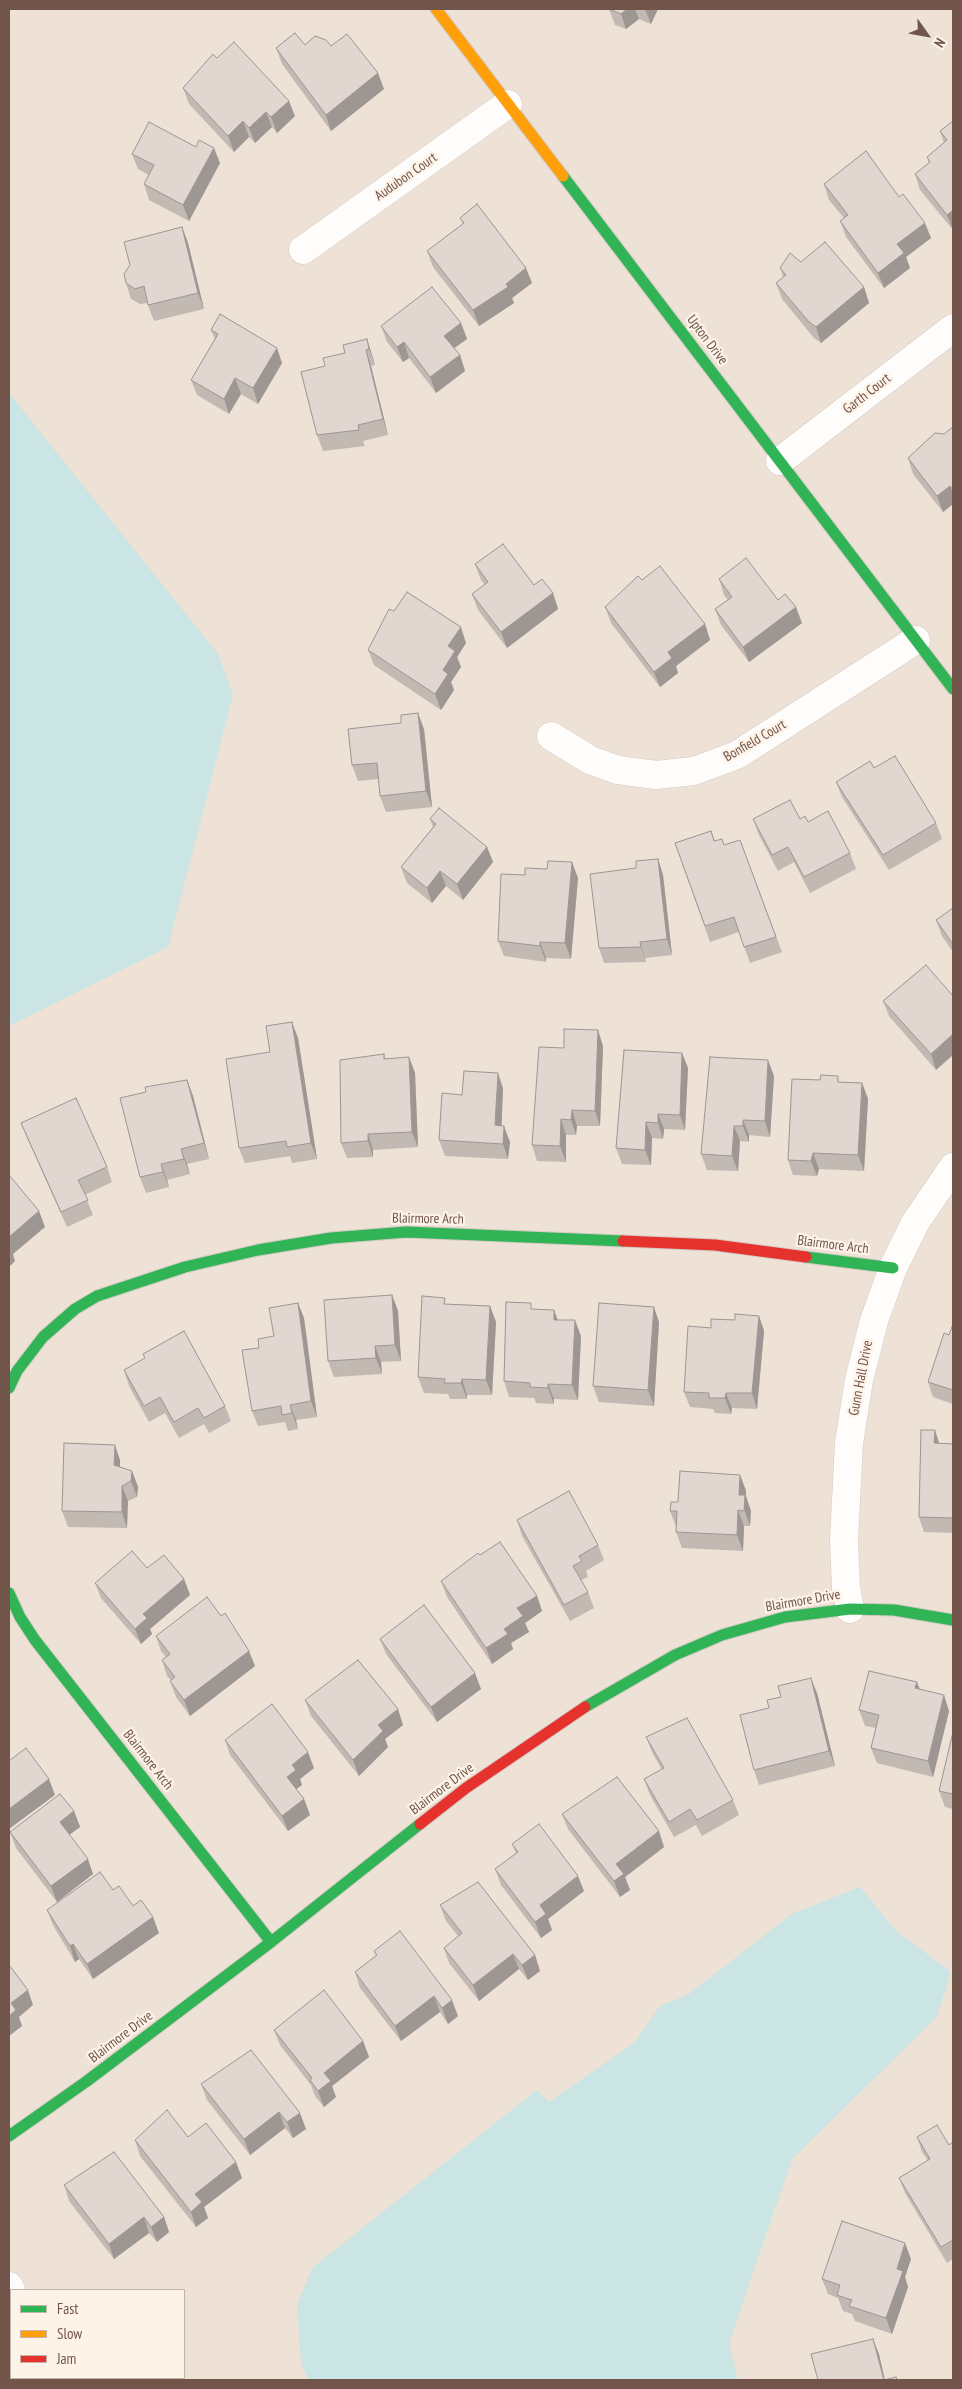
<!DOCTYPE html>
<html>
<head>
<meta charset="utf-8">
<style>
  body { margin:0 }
  #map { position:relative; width:962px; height:2389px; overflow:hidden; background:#f5efe8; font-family:"PT Sans Narrow",sans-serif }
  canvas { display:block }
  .frame { position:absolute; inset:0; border:10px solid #71544a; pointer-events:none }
  .legend { position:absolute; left:10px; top:2289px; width:175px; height:90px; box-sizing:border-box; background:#fef3e8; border:1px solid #c6b3a9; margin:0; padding:6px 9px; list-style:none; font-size:15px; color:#71544a }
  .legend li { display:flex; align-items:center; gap:10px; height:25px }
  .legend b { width:25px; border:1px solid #c6b3a9 }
  .north { position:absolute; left:902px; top:10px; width:50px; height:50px; -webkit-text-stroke:4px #fef3e8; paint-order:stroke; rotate:122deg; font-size:14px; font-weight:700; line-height:20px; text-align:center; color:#71544a }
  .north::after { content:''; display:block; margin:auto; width:18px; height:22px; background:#71544a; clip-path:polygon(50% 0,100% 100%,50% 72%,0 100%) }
</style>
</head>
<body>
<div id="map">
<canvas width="962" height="2389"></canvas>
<div class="frame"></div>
<ul class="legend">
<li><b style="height:6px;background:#30b455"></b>Fast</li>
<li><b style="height:6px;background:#ff9f0a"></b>Slow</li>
<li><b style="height:6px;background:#e5322d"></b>Jam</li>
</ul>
<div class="north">N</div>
</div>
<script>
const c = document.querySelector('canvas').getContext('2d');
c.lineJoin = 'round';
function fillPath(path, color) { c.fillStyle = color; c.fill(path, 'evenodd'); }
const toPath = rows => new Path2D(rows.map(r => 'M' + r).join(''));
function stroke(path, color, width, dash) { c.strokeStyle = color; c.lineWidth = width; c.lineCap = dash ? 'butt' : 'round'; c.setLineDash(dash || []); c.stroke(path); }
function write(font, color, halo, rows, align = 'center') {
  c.font = font + ' "PT Sans Narrow",sans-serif'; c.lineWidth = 4.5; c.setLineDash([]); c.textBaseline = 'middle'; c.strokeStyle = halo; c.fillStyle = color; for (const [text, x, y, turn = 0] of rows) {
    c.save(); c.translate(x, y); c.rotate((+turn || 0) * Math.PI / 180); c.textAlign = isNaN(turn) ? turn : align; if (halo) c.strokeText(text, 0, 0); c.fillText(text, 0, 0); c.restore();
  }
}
fillPath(toPath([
  [9,9,953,9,953,2380,9,2380],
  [11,2290,184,2290,184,2378,11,2378]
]), '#eee1d5');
fillPath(toPath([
  [9,393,218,654,233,695,168,947,9,1026],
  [860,1887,895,1930,951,1972,936,2018,792,2159,729,2343,738,2380,308,2380,301,2362,297,2305,312,2268,537,2090,549,2102,634,2043,660,2006,689,1994,792,1914]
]), '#cae5e4');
const street = toPath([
  [303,250,508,104],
  [780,461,953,328],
  [551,736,590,760,618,770,656,775,694,771,737,755,916,640],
  [850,1609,846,1587,844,1540,849,1443,859,1380,874,1321,893,1268,915,1223,953,1167],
  [9,2286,11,2290],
  [63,2378,65,2380]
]);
const fast = toPath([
  [563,176,953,689],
  [806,1257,893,1268],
  [9,1388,17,1371,43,1337,75,1309,97,1296,185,1267,258,1250,331,1238,406,1232,623,1241],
  [9,1593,20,1617,35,1640,271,1942],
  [585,1707,675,1655,722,1635,785,1617,850,1609,894,1610,953,1620],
  [9,2136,87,2081,271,1942,420,1824]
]);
const slow = toPath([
  [436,9,563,176]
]);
const jam = toPath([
  [623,1241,715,1245,806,1257],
  [420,1824,466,1788,585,1707]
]);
stroke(street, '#d4cac5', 29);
stroke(fast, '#d4cac4', 13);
stroke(slow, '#d4cac4', 13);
stroke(jam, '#d4cac4', 13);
stroke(street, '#fefdfc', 28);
stroke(fast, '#30b455', 11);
stroke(slow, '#ff9f0a', 11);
stroke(jam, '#e5322d', 11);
fillPath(toPath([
  [609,9,658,9,651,24,639,19,626,29,615,25],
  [305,45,331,46,384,89,331,131,282,64,276,48],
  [217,58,295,116,277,133,272,127,255,143,249,137,234,152,189,104,183,88],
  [953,121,953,230,920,190,915,174,929,163,927,157,944,143,940,131],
  [132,154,220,163,189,221,149,200,144,184,149,175,138,169],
  [824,184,899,197,931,238,906,257,910,268,884,288,846,237,840,221,844,218,829,200],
  [460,218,532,283,512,298,514,303,479,326,433,267,427,251,463,224],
  [182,227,188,243,204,309,154,321,147,303,140,304,131,299,126,283],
  [801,262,864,287,869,303,821,343,814,338,782,299,776,283,783,277,780,268],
  [461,323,467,339,454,348,460,355,465,371,436,393,409,358,403,362,387,342,381,326],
  [211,330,282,363,258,404,241,394,229,414,197,395,191,380,215,339],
  [367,339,372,355,375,365,371,366,388,435,363,441,365,446,323,451,317,435,325,366],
  [953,427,953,504,943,512,913,474,908,458,944,434],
  [475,564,534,585,553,593,558,609,507,648,478,610,472,594,485,585,481,580],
  [719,579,778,600,802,623,749,662,721,625,715,609,728,600,724,595],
  [642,580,705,624,710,640,676,666,678,673,660,687,611,623,605,607],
  [394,611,466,643,457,657,461,667,451,682,454,690,441,710,374,665,368,650],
  [424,729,432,807,386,812,380,796,378,779,358,781,352,765],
  [874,768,936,823,942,839,889,870,842,797,836,782],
  [430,819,487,847,493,862,463,900,446,886,432,903,407,883,401,867,433,827],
  [753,819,800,819,808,822,850,853,856,869,810,893,794,862,778,871,759,835],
  [711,831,715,841,722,839,724,845,740,840,782,952,750,963,739,932,710,942,675,843],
  [658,859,663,875,672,955,645,958,646,962,604,963,599,948,636,868],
  [578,878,571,959,546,958,546,962,504,956,498,941],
  [953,908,953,952,942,936,936,920],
  [926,965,936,1070,889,1016,883,1001],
  [298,1038,317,1159,292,1163,290,1156,245,1163,239,1148,270,1052],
  [603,1046,600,1126,577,1126,576,1135,566,1135,566,1162,537,1161,532,1145,564,1048],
  [682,1053,688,1068,685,1130,664,1129,663,1139,652,1138,651,1165,622,1164,616,1148],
  [384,1054,386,1059,409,1057,415,1073,418,1147,373,1150,373,1157,347,1158,341,1143],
  [774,1076,770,1137,749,1135,749,1142,740,1141,738,1171,707,1170,701,1154],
  [187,1080,193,1096,209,1159,187,1164,190,1174,167,1180,169,1187,146,1193,140,1177,146,1092],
  [840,1082,862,1083,868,1099,864,1171,819,1169,817,1176,793,1175,788,1160],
  [503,1088,501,1126,510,1142,508,1159,445,1156,439,1140,462,1095],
  [21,1123,107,1167,112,1182,85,1195,93,1215,67,1227,27,1138],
  [392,1295,398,1311,401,1361,381,1362,382,1374,334,1377,328,1361],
  [298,1303,304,1318,317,1417,296,1420,298,1429,288,1431,285,1422,258,1426,252,1411,259,1348,274,1336],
  [447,1304,490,1306,496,1322,492,1395,467,1395,467,1399,450,1399,448,1394,424,1393,418,1377],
  [533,1309,557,1320,581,1336,578,1400,554,1399,554,1404,536,1403,534,1398,509,1397,504,1381],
  [759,1316,764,1331,757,1409,732,1408,731,1414,715,1413,713,1409,690,1407,684,1392,711,1328,735,1320],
  [659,1322,654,1406,599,1402,593,1386],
  [953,1324,953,1404,933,1397,928,1382,949,1335],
  [143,1354,225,1406,231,1421,209,1433,204,1424,179,1438,165,1413,149,1422,129,1386,124,1370,145,1358],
  [939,1444,953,1444,953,1533,924,1532,919,1517],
  [120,1460,120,1467,132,1471,138,1487,137,1497,128,1501,127,1528,68,1527,62,1511],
  [740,1475,746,1491,746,1496,751,1511,750,1526,744,1526,743,1551,682,1548,676,1532,676,1527,670,1511,678,1502],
  [517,1520,598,1545,604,1560,586,1571,588,1577,581,1580,588,1592,594,1608,570,1621,522,1536],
  [480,1555,537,1596,542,1611,525,1623,529,1632,511,1643,513,1649,492,1664,447,1597,441,1581],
  [147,1568,184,1579,190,1595,150,1629,152,1634,141,1644,101,1598,95,1583],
  [156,1636,255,1666,190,1716,176,1697,170,1681,171,1680,167,1676,162,1660,166,1657,161,1651],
  [380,1639,481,1689,437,1722,386,1654],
  [917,1682,919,1689,949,1711,933,1777,877,1763,871,1748,876,1728,865,1726,859,1710],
  [817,1693,835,1766,759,1785,754,1770],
  [305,1700,403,1725,385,1739,388,1747,359,1776,311,1716],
  [953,1732,953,1809,945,1807,939,1791],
  [646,1737,733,1800,739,1815,702,1836,696,1825,674,1837,650,1795,644,1779,662,1770,652,1752],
  [225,1740,314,1768,300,1779,302,1785,296,1789,304,1799,310,1815,288,1831,230,1755],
  [74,1811,80,1827,69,1835,93,1874,57,1902,16,1848,10,1832],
  [562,1814,664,1847,625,1877,630,1890,620,1897,568,1829],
  [512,1844,584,1891,548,1919,552,1930,541,1938,501,1885,495,1869,516,1853],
  [113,1890,133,1906,159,1933,93,1979,79,1959,75,1962,53,1925,47,1910],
  [440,1905,535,1955,540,1971,528,1980,519,1969,479,2001,449,1963,444,1948,458,1936,446,1921],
  [374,1951,458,2016,448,2024,440,2012,401,2041,360,1988,355,1972,376,1956],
  [274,2030,363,2041,369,2057,332,2086,336,2097,324,2107,315,2096,311,2085,280,2045],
  [251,2050,306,2129,293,2138,285,2128,250,2155,207,2100,201,2084],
  [188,2137,242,2178,204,2207,208,2218,196,2227,140,2156,135,2140],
  [917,2137,949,2145,953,2142,953,2259,947,2263,905,2193,899,2178,928,2161,922,2152],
  [64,2185,164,2217,169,2232,157,2242,149,2233,114,2259,69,2201],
  [911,2259,905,2277,908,2287,892,2334,855,2321,852,2314,843,2311,838,2298,828,2294,822,2279]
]), '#c2b9b3');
fillPath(toPath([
  [627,9,635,9,639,19,626,29,621,14],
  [645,9,658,9,651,24],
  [378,73,384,89,331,131,326,115],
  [289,101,295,116,277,133,271,117],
  [266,112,272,127,255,143,249,128],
  [243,121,249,137,234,152,228,136],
  [214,148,220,163,189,221,183,205],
  [953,210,953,230,947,215],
  [925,223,931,238,906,257,910,268,884,288,878,273,897,244],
  [182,227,188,243,204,309,198,293],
  [526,268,532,283,512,298,514,303,479,326,473,310],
  [864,287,869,303,821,343,816,327],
  [461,323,467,339,450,351,444,336],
  [367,339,372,355,375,365,369,349],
  [404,342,409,358,403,362,397,347],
  [277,348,282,363,258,404,253,388],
  [366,350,371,366,388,435,383,419],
  [460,355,465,371,436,393,430,377],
  [235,378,241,394,229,414,224,399],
  [950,486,953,494,953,504,943,512,937,496],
  [553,593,558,609,507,648,501,632],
  [796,607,802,623,749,662,743,647],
  [705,624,710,640,676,666,678,673,660,687,654,672,668,652],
  [461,627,466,643,457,657,461,667,451,682,454,690,441,710,435,694,443,670,448,646],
  [418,713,424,729,432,807,426,791],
  [487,847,493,862,463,900,457,884],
  [658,859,663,875,672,955,667,939],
  [572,862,578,878,571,959,565,943],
  [440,871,446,886,432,903,427,888],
  [540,942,546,958,546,962,540,946],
  [640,942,645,958,646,962,641,947],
  [292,1022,298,1038,317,1159,311,1143],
  [598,1030,603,1046,600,1126,595,1111],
  [953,1034,953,1055,936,1070,931,1054],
  [682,1053,688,1068,685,1130,680,1115],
  [409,1057,415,1073,418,1147,412,1132],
  [768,1060,774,1076,770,1137,765,1121],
  [498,1073,503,1088,501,1141,495,1125],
  [187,1080,193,1096,209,1159,204,1143],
  [862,1083,868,1099,864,1171,858,1155],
  [572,1110,577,1126,576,1135,571,1120],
  [658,1114,664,1129,663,1139,658,1123],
  [561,1119,566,1135,566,1162,560,1146],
  [743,1120,749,1135,749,1142,743,1126],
  [646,1122,652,1138,651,1165,645,1150],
  [504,1126,510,1142,508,1159,503,1144],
  [734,1126,740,1141,738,1171,732,1156],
  [368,1134,373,1150,373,1157,368,1141],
  [181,1149,187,1164,190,1174,184,1159],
  [813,1153,819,1169,817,1176,811,1161],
  [161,1164,167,1180,169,1187,163,1172],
  [39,1211,45,1227,13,1254,15,1261,9,1267,9,1237],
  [392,1295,398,1311,401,1361,395,1345],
  [298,1303,304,1318,317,1417,311,1401],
  [490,1306,496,1322,492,1395,486,1380],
  [654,1307,659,1322,654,1406,648,1390],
  [554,1310,560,1326,554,1320],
  [759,1316,764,1331,757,1409,752,1393],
  [575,1320,581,1336,578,1400,572,1385],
  [375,1346,381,1362,382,1374,376,1358],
  [462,1379,467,1395,467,1399,461,1383],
  [548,1384,554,1399,554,1404,548,1388],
  [726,1393,732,1408,731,1414,725,1398],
  [290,1405,296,1420,298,1429,292,1413],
  [935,1430,940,1446,934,1443],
  [115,1445,120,1460,120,1481,114,1465],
  [132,1471,138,1487,137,1497,131,1481],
  [740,1475,746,1491,746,1496,751,1511,750,1526,739,1495],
  [122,1486,128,1501,127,1528,122,1512],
  [738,1510,744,1526,743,1551,737,1535],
  [184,1579,190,1595,150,1629,152,1634,141,1644,135,1629,143,1614],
  [537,1596,542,1611,525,1623,529,1632,511,1643,513,1649,492,1664,486,1648,504,1629,517,1608],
  [249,1651,255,1666,190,1716,184,1700],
  [475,1673,481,1689,437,1722,431,1707],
  [811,1678,817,1693,835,1766,829,1751],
  [917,1682,923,1698,915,1688],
  [944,1695,949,1711,933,1777,928,1761],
  [398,1709,403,1725,385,1739,388,1747,359,1776,353,1760,378,1725],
  [308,1752,314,1768,300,1779,302,1785,292,1792,287,1777,292,1765],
  [49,1779,55,1795,9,1829,9,1809],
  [304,1799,310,1815,288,1831,282,1816],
  [74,1811,80,1827,65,1838,60,1822],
  [659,1831,664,1847,625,1877,630,1890,620,1897,614,1881,616,1864],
  [88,1859,93,1874,57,1902,51,1886],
  [578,1876,584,1891,548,1919,552,1930,541,1938,535,1922,540,1905],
  [153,1917,159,1933,93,1979,87,1964],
  [73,1944,79,1959,75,1962,70,1946],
  [513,1954,519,1969,479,2001,473,1985],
  [535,1955,540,1971,528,1980,522,1965],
  [28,1990,33,2005,19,2017,22,2026,9,2036,9,2016,11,2003],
  [434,1996,440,2012,401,2041,395,2026],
  [452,2000,458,2016,448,2024,442,2008],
  [363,2041,369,2057,332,2086,336,2097,324,2107,318,2091,324,2073],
  [279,2112,285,2128,250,2155,244,2139],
  [300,2113,306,2129,293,2138,287,2122],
  [236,2162,242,2178,204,2207,208,2218,196,2227,191,2212,195,2194],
  [144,2217,149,2233,114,2259,109,2244],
  [164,2217,169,2232,157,2242,151,2227],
  [905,2243,911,2259,905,2277,908,2287,892,2334,886,2318,897,2269],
  [873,2339,879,2354,885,2380,884,2380]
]), '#9e9692');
const building = toPath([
  [609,9,627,9,621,14,609,9],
  [295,33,305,45,315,36,326,40,331,46,347,34,378,73,326,115,276,48,295,33],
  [234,42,289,101,271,117,266,112,249,128,243,121,228,136,183,88,213,54,217,58,234,42],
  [953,121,953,210,947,215,915,174,930,162,927,157,947,140,940,131,953,121],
  [149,122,196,147,199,140,214,148,183,205,144,184,154,165,132,154,149,122],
  [866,151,899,197,903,194,925,223,897,244,904,253,878,273,840,221,848,215,824,184,866,151],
  [477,204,526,268,506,284,508,287,473,310,427,251,464,223,460,218,477,204],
  [182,227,198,293,148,305,144,286,135,289,126,283,124,274,130,265,124,242,182,227],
  [825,242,864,287,816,327,809,322,776,283,786,275,780,268,790,253,801,262,825,242],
  [432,287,461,323,444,336,460,355,430,377,404,342,397,347,381,326,432,287],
  [220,314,277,348,253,388,235,378,224,399,191,380,218,334,211,330,220,314],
  [367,339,369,349,366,350,383,419,358,425,359,430,317,435,301,372,325,366,323,358,345,353,343,345,367,339],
  [953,427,953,490,950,486,937,496,908,458,935,433,944,434,953,427],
  [503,544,534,585,542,579,553,593,501,632,472,594,488,582,475,564,503,544],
  [746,558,778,600,785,594,796,607,743,647,715,609,732,597,719,579,746,558],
  [660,566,705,624,668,652,672,658,654,672,605,607,638,576,642,580,660,566],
  [407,592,461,627,448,646,455,651,443,670,448,674,435,694,368,650,389,609,394,611,407,592],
  [418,713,426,791,380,796,377,763,352,765,348,729,401,723,401,715,418,713],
  [895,756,936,823,883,855,836,782,870,761,874,768,895,756],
  [790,800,800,819,805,816,808,822,828,811,850,853,804,877,788,847,772,855,753,819,790,800],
  [439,808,487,847,457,884,440,871,427,888,401,867,436,824,430,819,439,808],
  [711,831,714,841,722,839,724,845,740,840,776,937,744,947,734,917,705,926,675,843,711,831],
  [658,859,667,939,640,942,641,947,599,948,590,874,636,868,636,861,658,859],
  [548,861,572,862,565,943,540,942,540,946,498,941,501,874,525,875,525,868,547,869,548,861],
  [953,908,953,944,936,920,953,908],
  [926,965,953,996,953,1034,931,1054,883,1001,926,965],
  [292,1022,311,1143,287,1147,286,1141,239,1148,226,1059,270,1052,266,1026,292,1022],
  [564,1029,598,1030,595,1111,572,1110,571,1120,561,1119,560,1146,532,1145,539,1047,564,1048,564,1029],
  [624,1050,682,1053,680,1115,658,1114,658,1123,646,1122,645,1150,616,1148,624,1050],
  [384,1054,384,1059,409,1057,412,1132,368,1134,368,1141,341,1143,340,1060,384,1054],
  [710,1057,768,1060,765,1121,743,1120,743,1126,734,1126,732,1156,701,1154,710,1057],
  [464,1071,498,1073,495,1125,504,1126,503,1144,439,1140,442,1093,462,1095,464,1071],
  [821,1075,838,1076,838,1082,862,1083,858,1155,813,1153,811,1161,788,1160,792,1079,820,1080,821,1075],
  [187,1080,204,1143,181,1149,184,1159,161,1164,163,1172,140,1177,120,1098,146,1092,145,1087,187,1080],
  [76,1098,107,1167,78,1180,88,1200,61,1212,21,1123,76,1098],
  [9,1175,39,1211,9,1237,9,1175],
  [392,1295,395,1345,375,1346,376,1358,328,1361,324,1300,392,1295],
  [422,1296,445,1298,444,1304,490,1306,486,1380,462,1379,461,1383,444,1383,445,1379,418,1377,422,1296],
  [506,1302,531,1303,531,1309,554,1310,554,1320,575,1320,572,1385,548,1384,548,1388,530,1387,530,1383,504,1381,506,1302],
  [298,1303,311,1401,290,1405,292,1413,282,1415,281,1406,252,1411,242,1350,259,1348,258,1339,274,1336,269,1308,298,1303],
  [599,1303,654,1307,648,1390,593,1386,599,1303],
  [735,1314,759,1316,752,1393,726,1393,725,1398,709,1398,709,1393,684,1392,688,1326,711,1328,711,1319,735,1320,735,1314],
  [953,1324,953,1390,928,1382,944,1333,949,1335,953,1324],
  [184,1331,225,1406,204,1418,198,1408,174,1422,160,1397,144,1406,124,1370,145,1358,143,1354,184,1331],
  [921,1430,935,1430,934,1443,953,1444,953,1518,919,1517,921,1430],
  [64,1443,115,1445,114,1465,132,1471,131,1481,122,1486,122,1512,62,1511,64,1443],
  [680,1471,740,1475,739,1495,745,1495,744,1511,738,1510,737,1535,676,1532,677,1511,670,1511,671,1502,678,1502,680,1471],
  [569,1491,598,1545,579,1556,582,1561,573,1566,588,1592,564,1605,517,1520,569,1491],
  [500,1542,537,1596,517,1608,523,1616,504,1629,508,1634,486,1648,441,1581,478,1553,480,1555,500,1542],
  [132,1551,147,1568,164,1555,184,1579,143,1614,147,1618,135,1629,95,1583,132,1551],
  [207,1597,221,1616,225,1613,249,1651,184,1700,170,1681,175,1677,162,1660,170,1654,156,1636,207,1597],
  [424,1605,475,1673,431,1707,380,1639,424,1605],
  [358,1660,398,1709,378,1725,383,1731,353,1760,305,1700,358,1660],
  [869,1671,917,1682,915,1688,944,1695,928,1761,871,1748,879,1715,859,1710,869,1671],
  [811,1678,829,1751,754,1770,740,1715,769,1708,767,1700,781,1697,778,1686,811,1678],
  [272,1704,308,1752,292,1765,296,1770,287,1777,304,1799,282,1816,225,1740,272,1704],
  [687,1718,733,1800,697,1820,690,1809,669,1822,644,1779,664,1768,646,1737,687,1718],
  [953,1732,953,1794,939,1791,953,1732],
  [26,1748,49,1779,9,1809,9,1761,26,1748],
  [617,1777,659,1831,616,1864,624,1874,614,1881,562,1814,617,1777],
  [60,1794,74,1811,60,1822,88,1859,51,1886,10,1832,60,1794],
  [539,1824,578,1876,540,1905,546,1914,535,1922,495,1869,518,1852,512,1844,539,1824],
  [100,1872,113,1890,119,1886,133,1906,141,1900,153,1917,87,1964,73,1944,70,1946,47,1910,100,1872],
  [478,1882,535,1955,522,1965,513,1954,473,1985,444,1948,462,1933,440,1905,478,1882],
  [400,1931,452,2000,442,2008,434,1996,395,2026,355,1972,377,1955,374,1951,400,1931],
  [9,1965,28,1990,11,2003,16,2010,9,2016,9,1965],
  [324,1990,363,2041,324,2073,331,2081,318,2091,310,2080,312,2078,274,2030,324,1990],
  [251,2050,300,2113,287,2122,279,2112,244,2139,201,2084,251,2050],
  [167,2110,188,2137,206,2123,236,2162,195,2194,202,2202,191,2212,135,2140,167,2110],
  [937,2125,949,2145,953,2142,953,2240,941,2247,899,2178,930,2159,917,2137,937,2125],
  [114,2152,164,2217,151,2227,144,2217,109,2244,64,2185,114,2152],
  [842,2221,905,2243,897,2269,903,2271,886,2318,849,2306,852,2300,837,2295,840,2285,822,2279,842,2221],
  [873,2339,884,2380,818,2380,811,2354,873,2339],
  [896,2377,897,2380,884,2380,896,2377]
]);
fillPath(building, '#e1d7d0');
stroke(building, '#9e9692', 1);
write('14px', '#71544a', '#fef3e8', [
  ["Audubon Court",406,177,-35],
  ["Upton Drive",707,340,53],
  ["Garth Court",867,394,-38],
  ["Bonfield Court",755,741,-30],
  ["Blairmore Arch",428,1219,1],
  ["Blairmore Arch",833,1245,7],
  ["Gunn Hall Drive",861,1378,-79],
  ["Blairmore Drive",803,1601,-10],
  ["Blairmore Arch",148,1760,52],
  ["Blairmore Drive",442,1789,-37],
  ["Blairmore Drive",121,2037,-37]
]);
</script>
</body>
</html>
